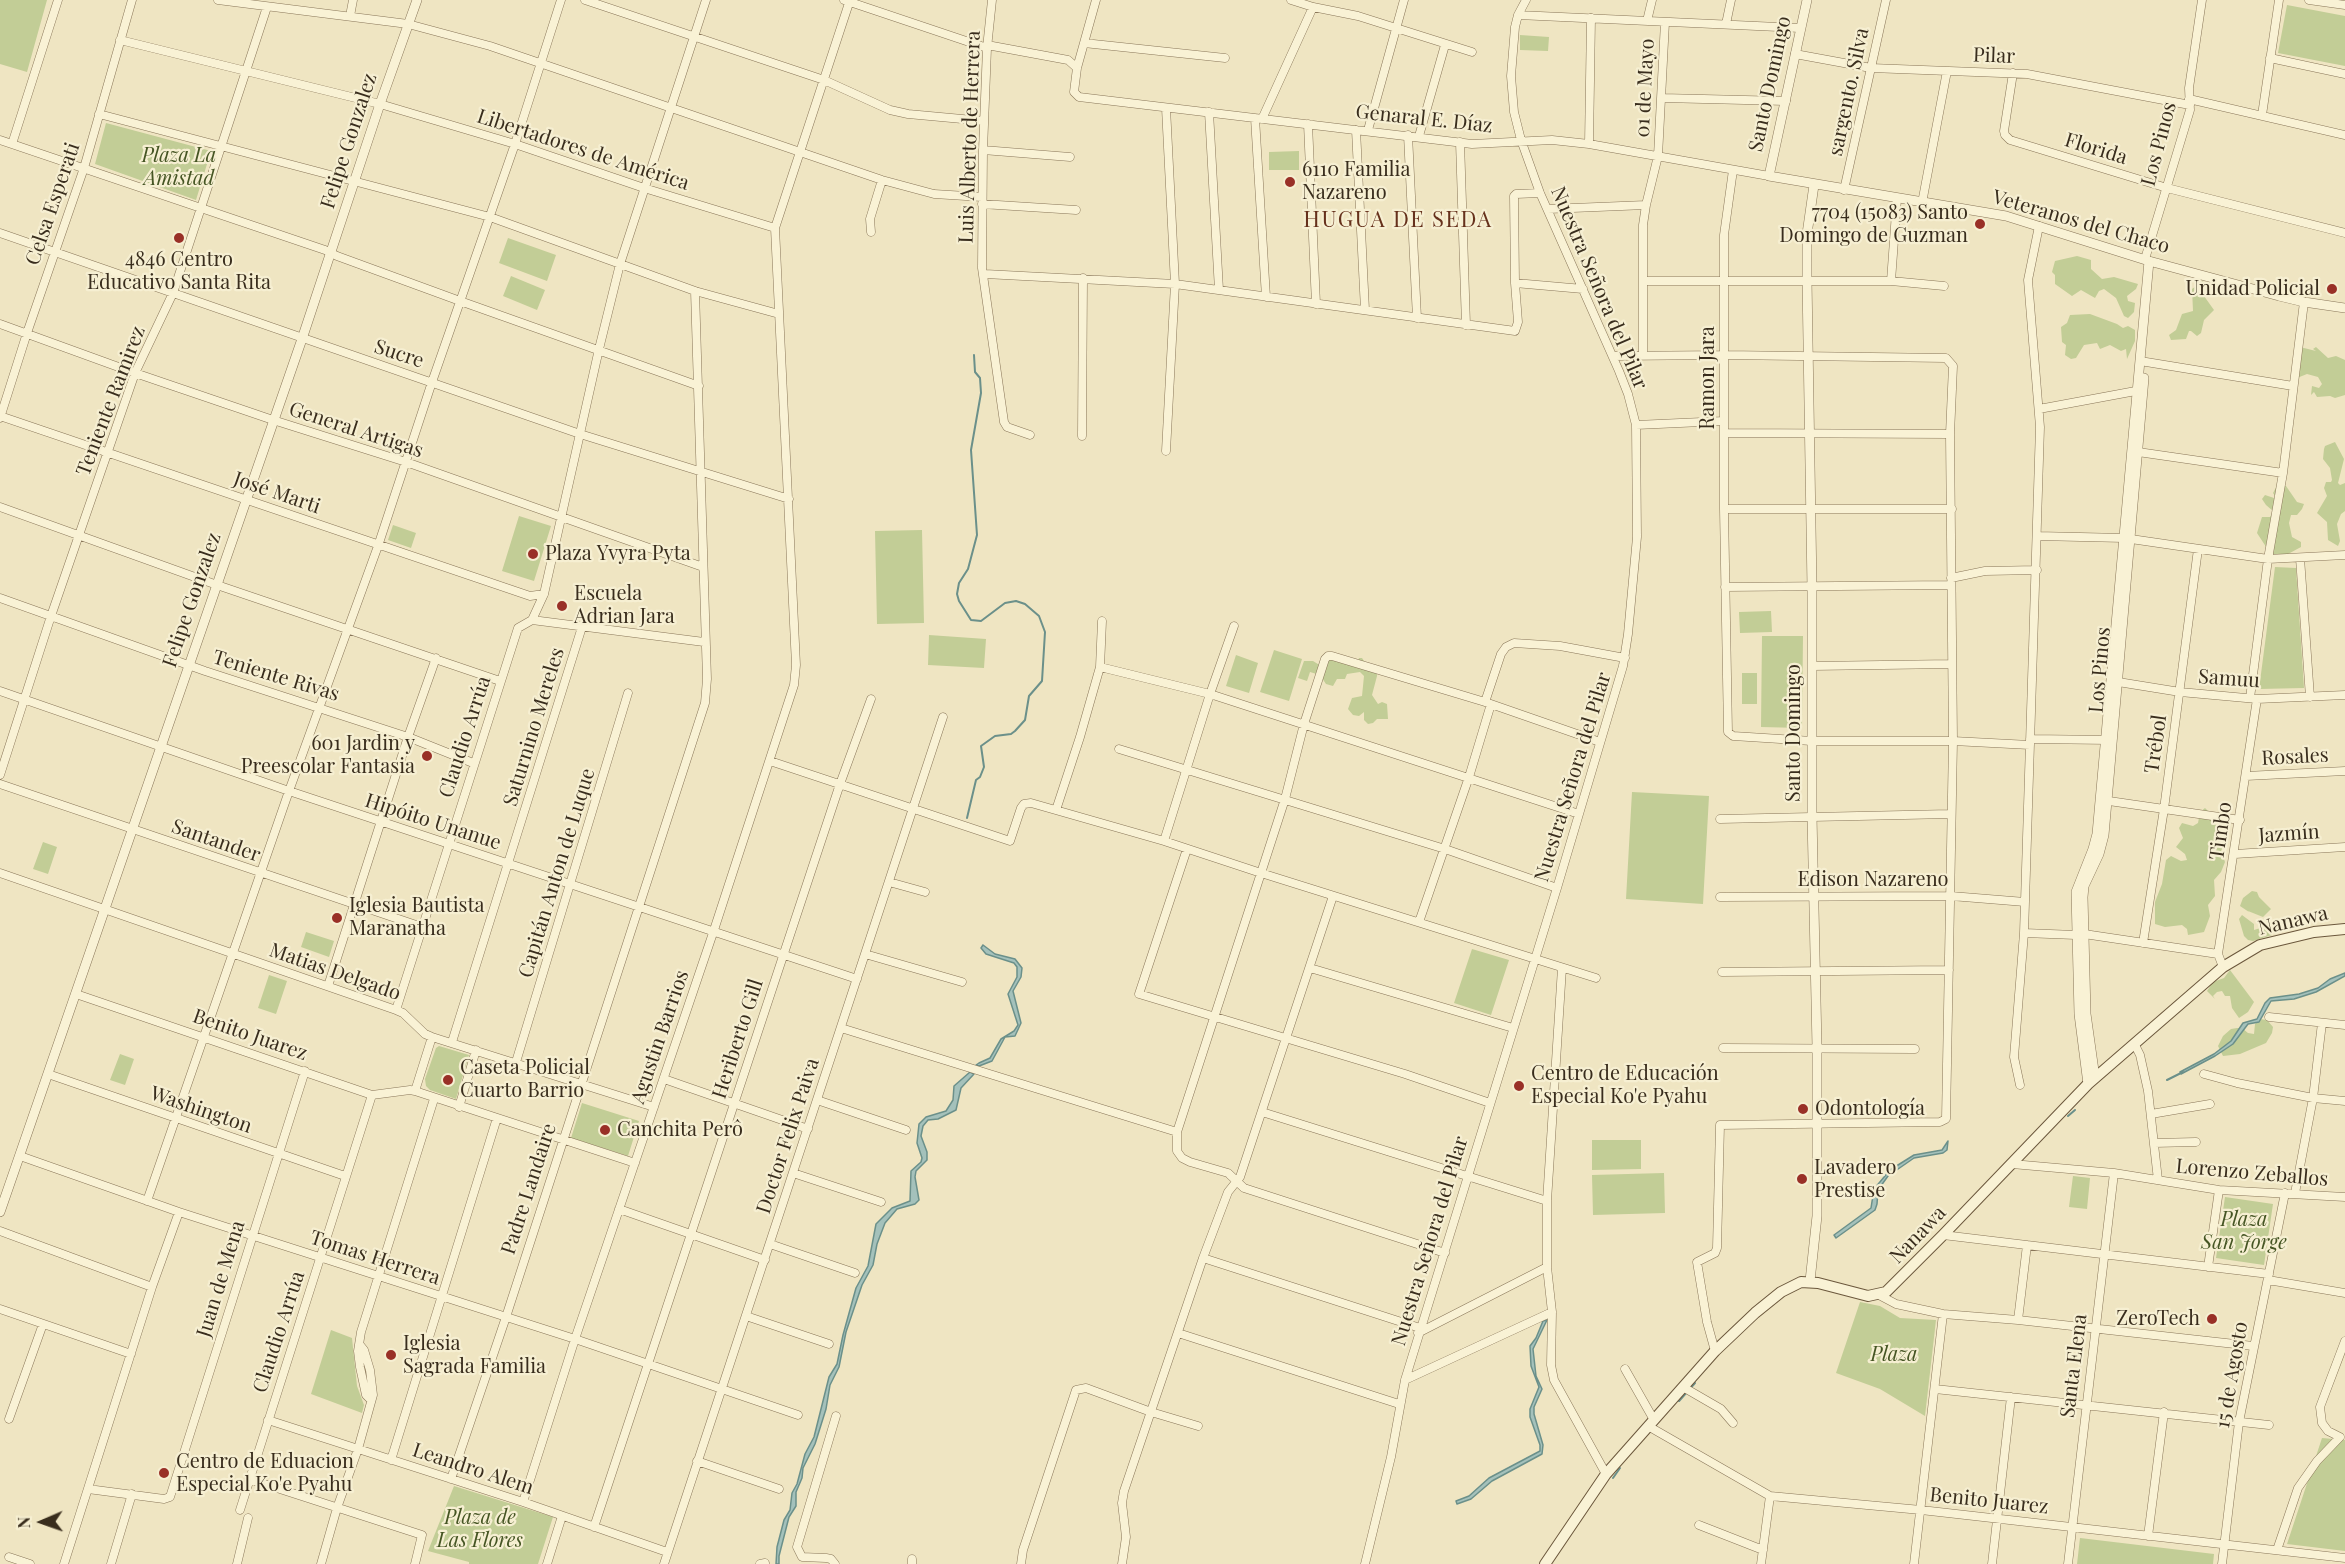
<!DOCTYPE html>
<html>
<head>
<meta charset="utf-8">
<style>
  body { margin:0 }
  #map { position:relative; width:2345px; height:1564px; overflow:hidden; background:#efe5c2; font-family:"Playfair Display",serif }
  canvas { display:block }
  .north { position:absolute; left:12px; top:1492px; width:60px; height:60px; -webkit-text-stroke:4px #f6efd2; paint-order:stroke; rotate:268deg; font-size:16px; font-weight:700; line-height:24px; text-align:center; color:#392d1d }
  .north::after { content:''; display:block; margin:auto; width:21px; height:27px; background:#392d1d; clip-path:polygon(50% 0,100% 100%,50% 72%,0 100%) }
</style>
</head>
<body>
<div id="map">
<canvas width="2345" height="1564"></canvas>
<div class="north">N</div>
</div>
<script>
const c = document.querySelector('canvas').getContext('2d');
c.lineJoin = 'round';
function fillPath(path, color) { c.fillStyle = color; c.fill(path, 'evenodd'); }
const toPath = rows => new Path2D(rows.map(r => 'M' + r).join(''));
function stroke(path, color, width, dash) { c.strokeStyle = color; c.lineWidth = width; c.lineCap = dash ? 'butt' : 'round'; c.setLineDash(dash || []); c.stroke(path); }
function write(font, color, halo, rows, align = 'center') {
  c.font = font + ' "Playfair Display",serif'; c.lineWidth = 4.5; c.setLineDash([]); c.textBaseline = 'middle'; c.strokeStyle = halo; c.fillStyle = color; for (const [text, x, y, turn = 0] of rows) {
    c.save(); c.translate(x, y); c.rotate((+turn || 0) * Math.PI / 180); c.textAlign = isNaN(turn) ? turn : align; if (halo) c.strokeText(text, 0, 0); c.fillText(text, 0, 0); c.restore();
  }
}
fillPath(toPath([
  [0,0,47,0,27,72,0,64],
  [2287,5,2345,16,2345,66,2278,53],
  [1520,35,1549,37,1548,51,1520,50],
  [106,123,211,151,196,200,95,164],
  [1299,151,1299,170,1269,170,1269,152],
  [508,238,556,255,547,281,499,263],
  [2077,256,2091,260,2091,269,2102,279,2114,277,2138,284,2136,289,2127,296,2128,301,2135,303,2134,312,2128,318,2124,316,2116,298,2104,289,2099,291,2095,298,2081,290,2072,296,2055,284,2055,275,2052,272,2055,261],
  [511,276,545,290,537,310,503,296],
  [2203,281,2204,296,2214,310,2204,320,2201,333,2197,336,2191,331,2189,331,2186,339,2171,340,2169,335,2176,330,2182,314,2193,311,2192,289],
  [2090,314,2117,324,2123,328,2128,326,2135,330,2135,341,2127,359,2126,349,2121,351,2110,345,2100,349,2097,343,2084,345,2076,358,2071,359,2065,355,2066,345,2062,342,2061,327,2067,323,2070,315],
  [2296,346,2316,351,2313,349,2316,347,2328,358,2336,356,2345,360,2345,395,2335,398,2330,396,2317,397,2314,392,2311,395,2312,386,2319,388,2322,384,2318,377,2307,374,2297,378],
  [2335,442,2344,459,2338,483,2340,485,2345,483,2345,511,2341,514,2337,524,2340,541,2338,546,2328,540,2327,522,2317,513,2327,496,2324,488,2326,482,2331,482,2332,480,2330,468,2323,459,2324,449,2325,446],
  [2278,484,2286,486,2297,502,2304,504,2302,509,2297,515,2291,515,2289,523,2292,537,2301,542,2301,547,2288,554,2272,556,2257,533,2262,517,2270,517,2273,511,2266,505,2262,499,2265,495,2277,499,2273,493],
  [519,516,551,526,534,581,502,571],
  [393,525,416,533,411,548,388,540],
  [922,530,924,623,877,624,875,531],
  [2275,567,2296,568,2304,688,2259,689],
  [1771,611,1772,632,1740,633,1739,612],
  [929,635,986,639,984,668,928,665],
  [1762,636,1803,636,1802,728,1761,727],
  [1274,650,1302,659,1289,701,1260,692],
  [1236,655,1258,663,1249,693,1226,686],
  [1334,658,1337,662,1358,663,1359,658,1362,658,1366,664,1377,665,1377,676,1372,695,1378,704,1382,702,1387,704,1388,719,1377,719,1373,723,1368,724,1364,720,1364,712,1359,716,1353,715,1348,709,1352,698,1362,696,1364,676,1360,672,1347,674,1345,679,1337,679,1333,686,1326,684,1320,675,1310,672,1307,681,1298,678,1304,661,1313,661,1321,666,1326,660],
  [1742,673,1757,673,1757,704,1742,704],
  [1632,792,1709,796,1703,904,1626,899],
  [2205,808,2209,812,2213,823,2223,831,2225,842,2221,851,2225,862,2221,872,2214,880,2215,896,2208,905,2210,916,2204,932,2188,935,2187,929,2182,925,2165,927,2155,924,2155,902,2162,884,2166,860,2171,856,2181,861,2187,860,2185,854,2176,847,2183,838,2179,828,2182,823,2193,826,2198,823,2200,812],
  [43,842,57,847,48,874,33,869],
  [2252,891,2257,892,2259,897,2271,909,2263,917,2248,911,2249,912,2240,906,2243,898],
  [2242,915,2254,924,2254,930,2264,927,2269,929,2272,935,2253,941,2248,940,2244,936,2239,919],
  [306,932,334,941,329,957,301,947],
  [1472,949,1509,960,1491,1015,1454,1003],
  [2230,970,2254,1002,2248,1012,2239,1018,2232,1008,2230,996,2225,996,2222,991,2217,992,2213,996,2215,999,2207,991,2213,982,2224,978],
  [269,975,287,981,276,1014,258,1008],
  [2260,1019,2267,1020,2273,1027,2272,1033,2266,1043,2240,1054,2223,1056,2218,1046,2223,1036,2231,1029,2237,1028,2242,1028,2248,1033,2254,1034,2255,1024],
  [439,1046,469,1055,456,1099,430,1090,426,1086,425,1079,436,1048],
  [120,1054,134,1059,125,1085,110,1080],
  [582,1103,639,1121,628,1156,571,1138],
  [1592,1140,1641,1140,1641,1169,1592,1170],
  [1664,1173,1665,1213,1593,1215,1592,1175],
  [2073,1176,2090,1178,2087,1209,2069,1207],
  [2225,1197,2273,1204,2264,1265,2216,1258],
  [1860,1302,1880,1306,1900,1318,1936,1320,1925,1416,1880,1389,1836,1373],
  [331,1330,352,1338,357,1386,364,1405,362,1413,311,1394],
  [2322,1438,2345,1440,2345,1551,2287,1544],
  [454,1486,553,1517,538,1564,469,1564,469,1562,428,1551],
  [2080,1538,2214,1554,2213,1564,2077,1564]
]), '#c2cd96');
const water = toPath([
  [983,945,995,954,1015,959,1022,968,1021,977,1013,991,1021,1023,1015,1036,1005,1037,992,1061,979,1066,976,1065,979,1063,990,1058,1001,1039,1014,1031,1018,1025,1008,994,1017,977,1017,967,1014,963,986,954,981,948,983,945],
  [2345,973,2345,976,2316,992,2294,999,2271,1001,2259,1022,2248,1024,2233,1044,2215,1056,2181,1074,2180,1072,2214,1054,2231,1041,2243,1023,2257,1019,2265,1003,2270,998,2299,994,2318,988,2330,979,2345,973],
  [970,1072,974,1074,961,1088,956,1110,938,1119,928,1120,923,1126,921,1136,927,1152,927,1160,916,1171,915,1177,919,1200,915,1204,897,1209,885,1223,877,1244,873,1265,862,1285,846,1332,839,1367,830,1385,826,1409,815,1444,803,1468,802,1478,796,1492,796,1506,789,1517,779,1556,779,1564,776,1564,777,1547,784,1520,790,1510,792,1493,797,1484,805,1454,814,1437,829,1377,837,1364,843,1335,856,1288,868,1266,876,1224,892,1208,910,1201,911,1171,921,1162,922,1158,917,1143,919,1124,926,1117,946,1111,953,1100,954,1086,970,1072],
  [1948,1141,1947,1150,1943,1153,1914,1158,1888,1176,1878,1190,1877,1204,1875,1210,1836,1238,1834,1235,1871,1208,1874,1189,1890,1170,1914,1155,1942,1150,1948,1141],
  [1547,1320,1533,1349,1536,1376,1542,1389,1534,1407,1534,1414,1543,1445,1542,1454,1492,1481,1471,1499,1457,1504,1456,1501,1469,1496,1489,1478,1540,1451,1540,1445,1530,1417,1530,1409,1539,1387,1531,1366,1530,1346,1536,1338,1543,1321,1547,1320]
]);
fillPath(water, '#a4c1bb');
stroke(water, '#6b908a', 1.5);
stroke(toPath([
  [967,818,976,780,980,777,984,767,981,746,995,736,1011,734,1015,731,1025,720,1029,696,1042,681,1045,632,1039,616,1025,604,1016,601,1005,603,981,621,971,620,959,601,957,594,959,583,968,569,977,535,971,450,981,393,980,378,975,372,974,355],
  [2167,1080,2183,1072],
  [2068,1116,2075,1110],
  [1679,1401,1695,1383],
  [1613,1478,1620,1468]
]), '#6b908a', 2);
const minor = toPath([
  [218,0,408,24,490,46,882,180,934,194,982,197],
  [585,0,824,80,890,110,908,114,984,121],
  [844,0,987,48],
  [992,0,987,48,983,150,982,268,1004,422,1007,427,1030,435],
  [1096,0,1077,68,1074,92,1079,97,1472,144,1552,140,1589,144,1769,176],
  [1291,0,1313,7,1358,16,1472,52],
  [2309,0,2345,5],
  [1518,15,1800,28],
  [350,16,353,0],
  [1647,21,1652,0],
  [1726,24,1731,0],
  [120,40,380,104,515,144,644,188,775,228],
  [1084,43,1225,58],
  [987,45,1068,60,1077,68],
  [1795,54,1871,68,2027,74,2190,105],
  [2270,58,2345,74],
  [2013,73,2004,131,2005,135,2010,140,2167,188,2345,233],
  [1662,98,1786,101],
  [2189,99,2345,135],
  [1166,108,1175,284,1166,451],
  [1209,112,1219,290],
  [99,114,490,217,695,291,779,314],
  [2262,115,2279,0],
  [1255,118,1266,297],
  [1262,119,1313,7],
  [1308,124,1316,304],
  [1356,130,1365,310],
  [1368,130,1404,0],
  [1408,135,1417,318],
  [1419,136,1445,45],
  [0,140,325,250,337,256,460,301,699,386],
  [1460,142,1466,325],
  [12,144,58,0],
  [1589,144,1591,18],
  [983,150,1070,157],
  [1733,170,1724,235,1724,509,1728,732,1733,736,1812,741,1953,741,2030,745],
  [1844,190,1886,0],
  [1922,203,1947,71],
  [982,204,1076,210],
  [1548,209,1646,205],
  [871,232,870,219,882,180],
  [0,233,580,434,789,499],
  [2145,259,2190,110,2189,88,2202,0],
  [985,274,1175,284,1515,331,1518,322,1515,283,1514,196,1516,194,1540,193],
  [1643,281,1891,281,1944,286],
  [1891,281,1897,199],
  [1515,283,1583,289],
  [0,324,135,373,273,420,406,462,703,567],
  [1643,355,1643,225,1646,205,1658,156,1665,22],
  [1613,356,1725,355,1946,358,1953,366,1950,434,1953,741,1946,1119,1940,1122,1720,1125,1717,1248,1715,1253,1697,1262,1707,1322,1715,1351],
  [2140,361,2293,386],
  [2039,409,2141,390],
  [0,416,530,596,544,594],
  [0,418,27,333,84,168,132,0],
  [1636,425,1724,421],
  [1724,433,1950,434],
  [1082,436,1083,278],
  [2138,452,2283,473],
  [0,507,217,585,500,681],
  [1724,509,1952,509],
  [2037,536,2124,538,2268,559,2345,555],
  [2300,558,2310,697],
  [1951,578,1985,571,2037,570],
  [1725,587,1951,585],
  [0,598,205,671,408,737,473,763],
  [532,620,544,594,599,349,620,264,706,0],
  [1812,666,1952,664],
  [1100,667,1210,694,1579,814],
  [2112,681,2180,692,2257,699,2345,695],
  [0,691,289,791,857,979],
  [2250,698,2268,559,2283,473,2304,302],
  [1485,702,1501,654,1506,647,1514,643,1560,646,1625,658],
  [2030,739,2110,740],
  [1119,749,1445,849,1557,888],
  [770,761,1010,841,1021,808,1024,804,1031,803,1164,841,1261,873,1177,1132,1177,1151,1182,1158,1190,1162,1228,1173,1244,1188,1445,1253],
  [0,775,51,616,135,373,173,293,267,7],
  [2246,776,2345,771],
  [0,784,422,927],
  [2102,800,2240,820],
  [1056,810,1080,737,1100,667,1102,621],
  [1720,819,1950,814],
  [1164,841,1210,694,1234,626],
  [1187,849,1139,994,1405,1074,1490,1103],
  [2235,854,2345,847],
  [0,873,396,1010,403,1013,425,1034,432,1037,654,1107],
  [889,882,925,892],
  [1720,897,1951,896,2025,902],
  [1419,922,1469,777,1491,704],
  [2024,933,2076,935,2084,934,2218,954],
  [2143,943,2164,809,2198,549],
  [865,954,962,982],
  [2223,967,2218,954,2257,699],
  [1310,968,1513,1028],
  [1562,968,1547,1201,1547,1267,1552,1312,1551,1365,1554,1380,1606,1474],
  [1722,972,1949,970],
  [1596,978,1261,873,1285,799,1304,724,1325,659,1328,656,1332,656,1485,702,1600,742],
  [328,986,408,737,436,658],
  [76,994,372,1095,410,1090,415,1091,635,1163],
  [396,1010,518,628,532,620,704,642],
  [2269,1017,2345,1025],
  [841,1028,1177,1132],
  [452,1042,582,627],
  [2135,1045,2140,1055,2148,1091,2158,1180],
  [1723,1048,1915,1049],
  [516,1062,628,693],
  [48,1074,345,1176],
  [2204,1074,2237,1083,2313,1098,2345,1101],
  [664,1079,808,1129],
  [2020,1085,2014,1057,2024,933,2040,427,2028,280,2039,226],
  [415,1091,432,1037],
  [817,1100,906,1130],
  [459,1107,476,1050],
  [1262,1112,1547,1201],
  [2151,1114,2210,1104],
  [2154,1143,2196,1142],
  [20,1156,179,1212,575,1339,798,1415],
  [2012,1164,2114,1173,2219,1190,2345,1197],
  [793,1173,881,1202],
  [2295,1193,2313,1098,2322,1023],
  [147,1201,289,791,378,546,432,382,515,144,561,0],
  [619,1209,765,1260],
  [0,1231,152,1287],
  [1943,1235,2269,1274],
  [770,1244,855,1273],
  [1203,1258,1420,1328],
  [2208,1267,2219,1190],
  [2268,1280,2345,1293],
  [1879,1295,1896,1304,1943,1314,2018,1320,2253,1346],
  [0,1309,131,1354],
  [746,1316,829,1344],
  [2018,1320,2027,1245],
  [1178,1333,1399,1404],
  [1418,1333,1547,1267],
  [1625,1369,1654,1420],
  [1405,1380,1552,1312],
  [1683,1387,1721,1409,1733,1423],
  [1935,1389,2269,1425],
  [371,1400,366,1395,360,1367,358,1351,361,1332,434,1099],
  [9,1419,43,1324],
  [268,1420,523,1502,667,1552],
  [1648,1426,1770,1496,1921,1510,2345,1558],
  [391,1460,497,1118],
  [697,1461,779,1489],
  [249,1479,422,1535,415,1564],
  [451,1479,506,1317,705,703,707,679,695,291],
  [88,1489,164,1499,170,1497,305,1071],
  [523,1502,575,1339,714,930,794,685,796,665,775,228,850,0],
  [240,1510,372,1095],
  [1699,1525,1763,1550],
  [594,1527,840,784,871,699],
  [2148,1536,2164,1412],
  [2277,1550,2298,1488,2317,1461,2340,1437,2328,1431,2322,1423,2320,1407,2345,1341],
  [9,1557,30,1564],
  [64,1564,152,1287,179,1212],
  [111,1564,132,1494],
  [237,1564,248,1518],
  [321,1564,337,1508,358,1449,373,1395,370,1370,364,1350,360,1345],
  [547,1564,562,1516],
  [664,1564,943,717],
  [760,1564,765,1563],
  [835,1564,831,1559,826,1558,802,1557,797,1547,836,1416],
  [912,1564,912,1559],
  [1021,1564,1023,1550,1076,1390,1086,1388,1151,1412,1198,1426],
  [1122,1564,1126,1537,1122,1503,1124,1491,1203,1258,1228,1192,1240,1177,1333,896],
  [1365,1564,1391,1457,1405,1380,1557,888,1623,666,1628,634,1637,537,1636,425,1628,394,1619,371,1540,193,1521,140,1514,112,1511,76,1515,27,1518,15,1526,0],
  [1761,1564,1770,1496],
  [1914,1564,1943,1314],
  [1992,1564,2011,1397],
  [2068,1564,2114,1173],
  [2222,1564,2239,1422,2285,1193]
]);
const tertiary = toPath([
  [1807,0,1769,176,2006,216,2149,261,2279,296,2304,302,2345,308],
  [2095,1078,2086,1014,2083,897,2084,886,2099,854,2104,835,2144,378],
  [2088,1084,2079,1014,2076,892,2093,849,2097,834,2149,261],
  [0,1212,302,339,380,104,417,0],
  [1810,1281,1817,1216,1817,1047,1812,816,1812,588,1807,280,1807,234,1814,185]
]);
const secondary = toPath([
  [1545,1564,1606,1474,1715,1351,1755,1313,1781,1292,1801,1282,1818,1283,1868,1296,1886,1292,1943,1235,2088,1084,2223,967,2260,945,2314,932,2345,929]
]);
stroke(minor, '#897659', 9);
stroke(tertiary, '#897659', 10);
stroke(secondary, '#6b573c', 12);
stroke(minor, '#f9f2d5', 8);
stroke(tertiary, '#f9f2d5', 9);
stroke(secondary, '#f9f2d5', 10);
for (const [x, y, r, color] of [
  [1290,182,6,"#993027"],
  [1980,224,6,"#993027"],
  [179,238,6,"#993027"],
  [2332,289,6,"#993027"],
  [533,554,6,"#993027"],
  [562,606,6,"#993027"],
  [427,756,6,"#993027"],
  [337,918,6,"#993027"],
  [448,1080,6,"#993027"],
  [1519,1086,6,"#993027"],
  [1803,1109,6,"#993027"],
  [605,1130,6,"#993027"],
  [1802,1179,6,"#993027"],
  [2212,1319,6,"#993027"],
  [391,1355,6,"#993027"],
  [164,1473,6,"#993027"]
]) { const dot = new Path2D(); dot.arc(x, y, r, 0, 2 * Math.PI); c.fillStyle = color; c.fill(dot); stroke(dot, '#f6efd2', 2); }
write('20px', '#392d1d', '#f6efd2', [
  ["Pilar",1994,56,2],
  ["Santo Domingo",1770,84,-78],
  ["01 de Mayo",1645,88,-87],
  ["sargento. Silva",1849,92,-78],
  ["Genaral E. Díaz",1424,119,6],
  ["Luis Alberto de Herrera",970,137,-88],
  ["Felipe Gonzalez",349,141,-72],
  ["Los Pinos",2159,144,-75],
  ["Florida",2096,149,17],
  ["Libertadores de América",583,150,18],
  ["Celsa Esperati",53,204,-71],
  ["Veteranos del Chaco",2081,222,16],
  ["Nuestra Señora del Pilar",1599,288,67],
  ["Sucre",399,354,18],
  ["Ramon Jara",1708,378,-90],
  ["Teniente Ramirez",111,401,-69],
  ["General Artigas",356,430,18],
  ["José Marti",277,493,19],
  ["Felipe Gonzalez",192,600,-71],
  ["Los Pinos",2100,670,-85],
  ["Teniente Rivas",276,676,17],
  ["Samuu",2229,679,4],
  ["Saturnino Mereles",534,727,-73],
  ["Santo Domingo",1794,733,-90],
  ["Claudio Arrúa",465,737,-72],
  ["Trébol",2156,744,-82],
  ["Rosales",2295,757,-3],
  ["Nuestra Señora del Pilar",1573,777,-73],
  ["Hipóito Unanue",433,822,18],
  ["Timbo",2221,831,-82],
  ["Jazmín",2289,834,-4],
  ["Santander",216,841,19],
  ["Capitán Anton de Luque",557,873,-73],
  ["Edison Nazareno",1873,880],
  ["Nanawa",2293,921,-13],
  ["Matias Delgado",335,972,19],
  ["Benito Juarez",250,1035,19],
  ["Agustin Barrios",660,1037,-71],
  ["Heriberto Gill",738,1039,-72],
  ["Washington",201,1110,19],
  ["Doctor Felix Paiva",788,1136,-72],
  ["Lorenzo Zeballos",2252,1173,5],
  ["Padre Landaire",529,1189,-72],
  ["Nanawa",1918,1235,-46],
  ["Nuestra Señora del Pilar",1430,1241,-73],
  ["Tomas Herrera",375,1258,18],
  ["Juan de Mena",221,1279,-73],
  ["Claudio Arrúa",279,1332,-72],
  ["Santa Elena",2074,1366,-83],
  ["15 de Agosto",2232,1375,-80],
  ["Leandro Alem",473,1469,18],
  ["Benito Juarez",1989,1501,6]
]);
write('italic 20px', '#455523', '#f6efd2', [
  ["Plaza La",179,156],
  ["Amistad",179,179],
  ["Plaza",2244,1220],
  ["San Jorge",2244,1243],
  ["Plaza",1894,1355],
  ["Plaza de",480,1518],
  ["Las Flores",480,1541]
]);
write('20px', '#392d1d', '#f6efd2', [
  ["6110 Familia",1302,170],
  ["Nazareno",1302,193],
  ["7704 (15083) Santo",1968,213,"right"],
  ["Domingo de Guzman",1968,236,"right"],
  ["4846 Centro",179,260,"center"],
  ["Educativo Santa Rita",179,283,"center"],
  ["Unidad Policial",2320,289,"right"],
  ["Plaza Yvyra Pyta",545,554],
  ["Escuela",574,594],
  ["Adrian Jara",574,617],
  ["601 Jardin y",415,744,"right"],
  ["Preescolar Fantasia",415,767,"right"],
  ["Iglesia Bautista",349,906],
  ["Maranatha",349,929],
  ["Caseta Policial",460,1068],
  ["Cuarto Barrio",460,1091],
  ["Centro de Educación",1531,1074],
  ["Especial Ko'e Pyahu",1531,1097],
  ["Odontología",1815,1109],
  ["Canchita Perô",617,1130],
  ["Lavadero",1814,1168],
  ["Prestise",1814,1191],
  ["ZeroTech",2200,1319,"right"],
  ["Iglesia",403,1344],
  ["Sagrada Familia",403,1367],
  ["Centro de Eduacion",176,1462],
  ["Especial Ko'e Pyahu",176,1485]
], 'left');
c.letterSpacing = '1.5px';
write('22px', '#66311c', '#f6efd2', [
  ["HUGUA DE SEDA",1398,220]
]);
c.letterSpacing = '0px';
</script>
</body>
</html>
